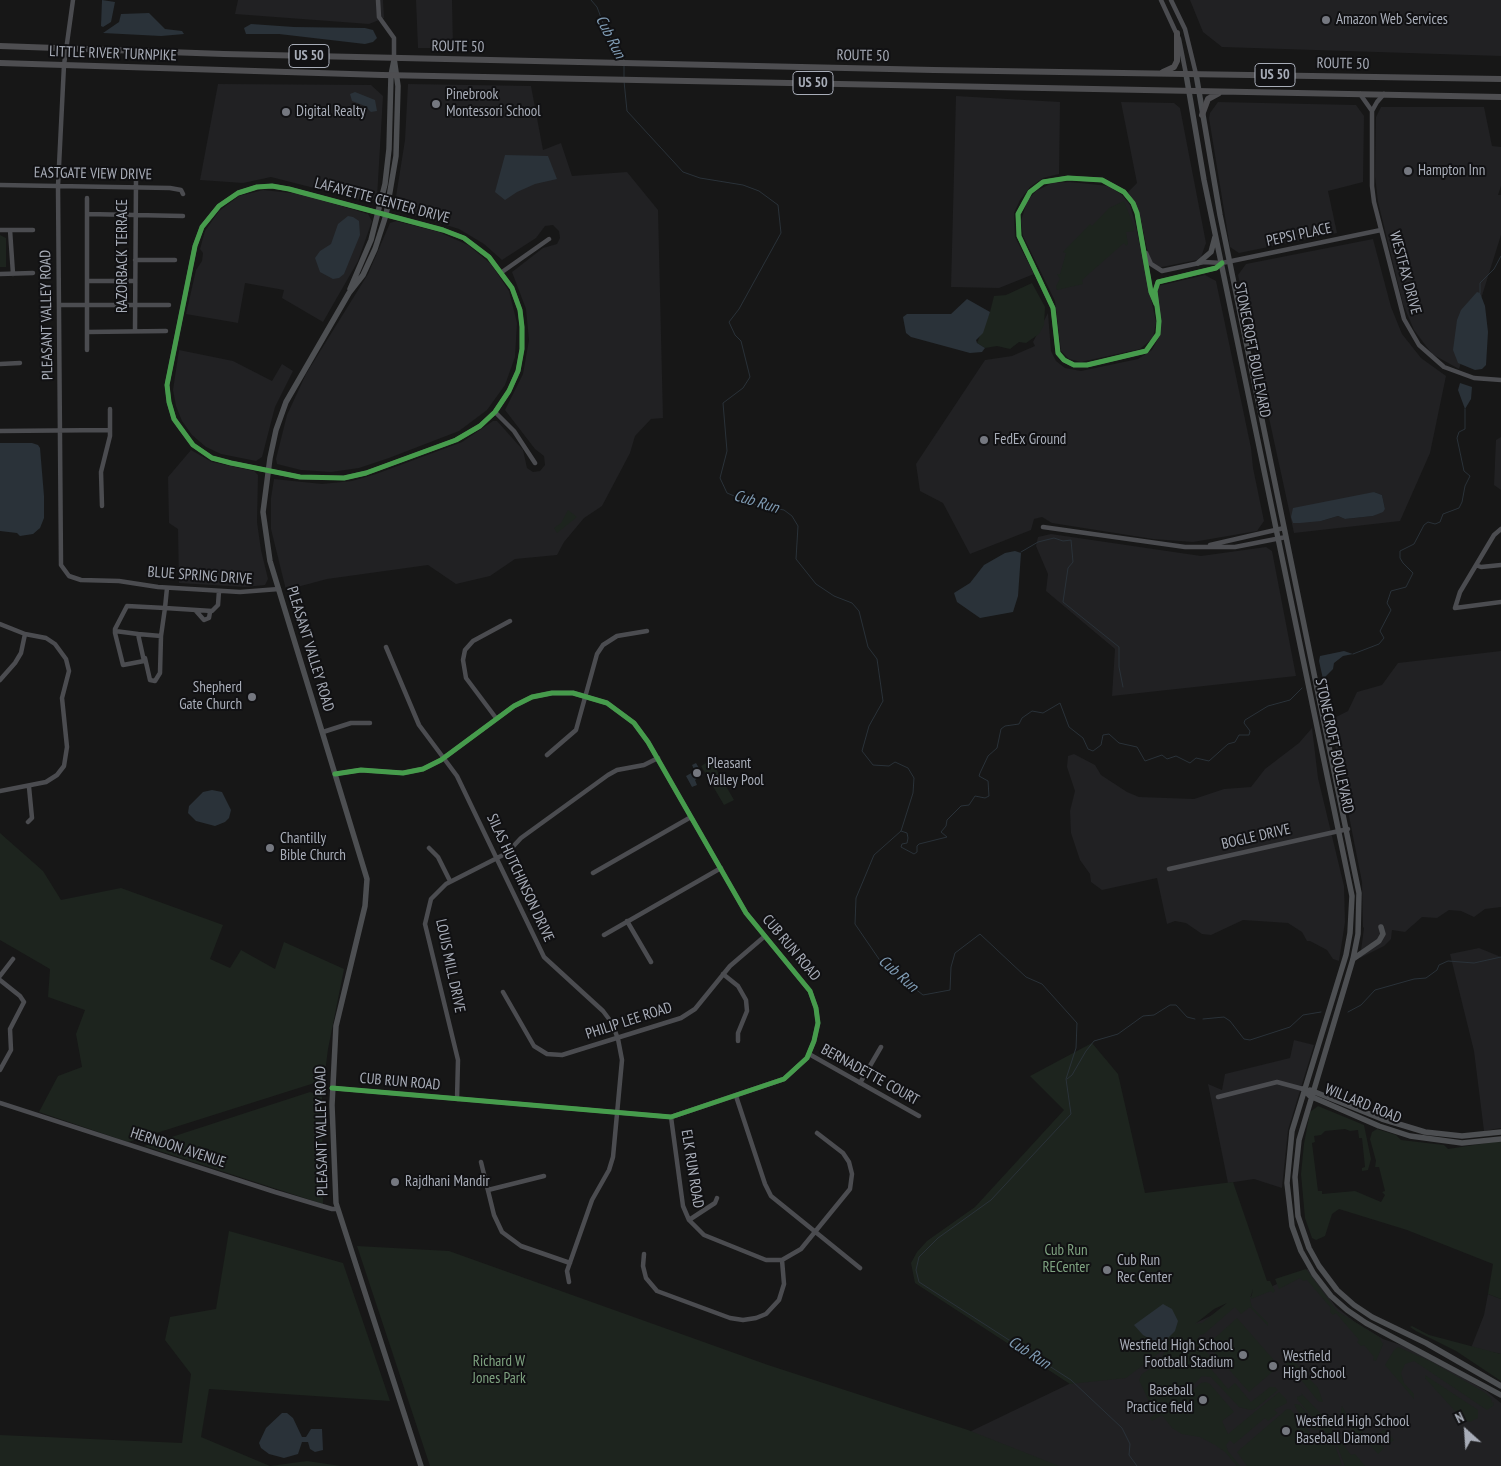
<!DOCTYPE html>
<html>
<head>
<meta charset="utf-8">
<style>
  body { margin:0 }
  #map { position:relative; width:1501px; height:1466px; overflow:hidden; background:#171717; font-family:"PT Sans Narrow",sans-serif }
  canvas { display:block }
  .north { position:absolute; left:1441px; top:1406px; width:50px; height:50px; -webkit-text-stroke:4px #111113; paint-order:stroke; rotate:334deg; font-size:14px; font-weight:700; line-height:20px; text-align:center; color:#a8adb8 }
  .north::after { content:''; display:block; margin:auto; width:18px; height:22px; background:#a8adb8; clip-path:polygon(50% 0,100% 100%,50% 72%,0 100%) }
</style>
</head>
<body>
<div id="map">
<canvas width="1501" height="1466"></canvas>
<div class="north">N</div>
</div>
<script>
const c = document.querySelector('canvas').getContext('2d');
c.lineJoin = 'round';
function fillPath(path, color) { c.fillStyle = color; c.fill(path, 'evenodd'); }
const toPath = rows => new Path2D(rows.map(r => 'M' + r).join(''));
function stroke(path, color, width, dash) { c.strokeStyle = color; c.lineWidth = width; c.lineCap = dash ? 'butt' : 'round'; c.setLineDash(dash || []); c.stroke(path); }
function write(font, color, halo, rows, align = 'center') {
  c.font = font + ' "PT Sans Narrow",sans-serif'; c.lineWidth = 4; c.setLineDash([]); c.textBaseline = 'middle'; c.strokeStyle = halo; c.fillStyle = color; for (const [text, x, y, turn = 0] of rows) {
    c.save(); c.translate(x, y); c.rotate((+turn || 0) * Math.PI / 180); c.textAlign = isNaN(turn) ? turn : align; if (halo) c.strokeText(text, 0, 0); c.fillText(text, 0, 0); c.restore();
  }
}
fillPath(toPath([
  [238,0,383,0,384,18,369,24,235,14],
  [416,0,452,0,453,48,418,48],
  [1190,0,1501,0,1501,56,1222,47,1203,32],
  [218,84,371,85,383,96,377,198,369,202,271,177,243,183,200,180],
  [408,84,531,86,543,150,561,143,572,176,627,172,658,210,663,418,651,419,635,436,630,453,602,506,584,518,564,542,557,555,515,559,490,576,456,584,428,565,327,579,286,590,271,529,271,498,274,479,322,484,352,481,376,474,462,442,493,421,497,421,523,450,527,468,533,472,540,471,545,465,544,456,535,449,505,410,523,374,529,340,526,309,512,272,543,248,557,244,560,238,559,231,553,225,545,226,536,238,502,260,484,244,459,229,394,209,405,140],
  [956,96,1060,102,1059,174,1043,178,1030,187,1020,200,1014,213,1015,237,1034,274,999,288,951,287],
  [1121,102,1174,103,1180,108,1206,243,1201,257,1197,260,1157,268,1150,263,1139,211,1128,192,1137,183],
  [1218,102,1356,105,1364,116,1363,182,1328,191,1337,233,1239,253,1230,247,1209,118,1210,113],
  [1381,107,1484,107,1492,146,1501,147,1501,186,1498,195,1501,195,1501,235,1459,369,1432,354,1414,330,1403,304,1378,202,1375,176,1376,117],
  [1070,182,1109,186,1122,195,1130,205,1135,222,1156,322,1153,338,1140,349,1081,362,1069,359,1061,351,1055,301,1023,236,1021,221,1027,201,1036,191,1052,183],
  [263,190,301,194,368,214,372,221,358,261,323,322,282,298,284,290,245,283,238,323,186,314,196,270,202,261,203,253,200,249,205,231,219,211,239,196],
  [396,221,439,232,468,245,491,264,509,291,517,323,515,357,505,385,487,410,459,431,389,458,359,468,331,472,301,470,277,464,276,459,287,415,306,374,368,274,390,223],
  [1373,239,1391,307,1402,334,1421,358,1446,376,1430,453,1400,521,1294,533,1238,275,1246,264],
  [1374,492,1382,495,1385,509,1373,516,1345,519,1338,516,1321,521],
  [1205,275,1216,281,1251,448,1253,468,1264,521,1257,531,1193,542,1153,539,1052,523,1042,517,1034,519,1031,530,970,554,943,503,920,491,916,464,985,360,1012,356,1035,346,1033,342,1048,313,1051,351,1056,361,1065,368,1081,371,1138,359,1152,350,1160,335,1161,321,1156,292,1158,286],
  [179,350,233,361,272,381,282,364,293,371,275,407,262,457,256,461,221,454,206,447,192,435,182,421,176,406,173,390],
  [1501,437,1501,490,1494,485,1496,440],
  [191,450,212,462,254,471,258,475,257,522,261,550,268,579,265,585,245,587,179,583,178,529,169,523,168,477],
  [1051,534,1201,556,1266,547,1272,551,1296,676,1112,696,1115,649,1046,591,1048,574,1036,546,1038,537],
  [1501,651,1501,907,1485,909,1474,917,1461,911,1449,910,1437,918,1422,917,1405,932,1392,930,1391,939,1384,946,1360,958,1364,928,1363,927,1362,882,1330,720,1348,711,1357,692,1382,685,1398,663],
  [1312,728,1318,778,1344,886,1345,922,1339,961,1333,959,1327,950,1310,941,1307,941,1302,932,1288,923,1243,920,1211,935,1202,934,1186,923,1175,921,1167,924,1157,878,1102,890,1091,882,1090,874,1080,860,1071,833,1070,811,1075,791,1067,767,1068,756,1074,754,1095,765,1101,775,1127,792,1139,797,1194,799,1224,789,1251,787,1265,769,1299,743],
  [1479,948,1501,957,1501,1128,1484,1131,1474,1051,1450,954],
  [1294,1040,1314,1045,1288,1130,1282,1188,1254,1179,1228,1183,1208,1084,1222,1090,1225,1074,1290,1058],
  [1308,1269,1336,1307,1355,1322,1383,1339,1401,1345,1432,1360,1486,1391,1501,1403,1501,1466,1043,1466,961,1436],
  [1488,1294,1501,1299,1501,1354,1471,1348,1484,1315]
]), '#212123');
fillPath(toPath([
  [1124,201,1134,226,1134,231,1126,232,1128,244,1126,246,1124,243,1082,280,1083,284,1057,290,1056,286,1060,279,1057,274,1060,274,1066,253,1063,252,1090,224,1092,226,1109,208],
  [0,235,6,238,6,267,0,267],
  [1032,283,1045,307,1044,325,1039,334,1026,343,1019,342,1010,349,997,346,985,348,977,343,990,312,994,296,1006,295],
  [568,510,577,517,557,533,554,528,561,523],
  [711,760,734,800,724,805,701,766],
  [0,833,43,871,61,900,121,888,223,925,210,959,230,968,241,950,275,969,284,942,344,969,328,1049,324,1080,128,1142,39,1112,58,1076,82,1067,76,1034,85,1010,48,997,50,969,0,940],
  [1092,1043,1118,1074,1145,1193,1233,1182,1267,1281,1270,1281,1275,1291,1273,1293,1271,1291,1251,1299,1253,1289,1250,1299,1252,1307,1268,1323,1268,1326,1250,1307,1241,1314,1235,1307,1204,1334,1200,1335,1197,1340,1213,1360,1207,1364,1228,1389,1235,1383,1251,1402,1270,1387,1275,1387,1278,1390,1255,1409,1250,1410,1239,1407,1211,1377,1202,1376,1183,1395,1185,1397,1201,1383,1206,1382,1210,1384,1234,1412,1222,1421,1228,1434,1279,1392,1286,1399,1287,1403,1277,1408,1274,1410,1278,1413,1268,1421,1265,1418,1234,1444,1230,1440,1226,1445,1228,1451,1240,1466,1237,1466,1225,1452,1215,1445,1200,1437,1182,1434,1172,1428,1162,1415,1152,1421,1150,1418,1158,1412,1153,1410,1139,1380,1142,1374,1159,1363,1167,1347,1126,1378,1070,1384,915,1283,911,1263,917,1252,927,1241,975,1207,1064,1110,1030,1076],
  [1227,1303,1202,1323,1195,1324,1214,1309],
  [310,1092,322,1096,323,1204,144,1146],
  [1318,1106,1364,1125,1371,1159,1368,1170,1362,1171,1362,1168,1365,1167,1362,1138,1359,1138,1358,1130,1350,1131,1345,1129,1325,1131,1321,1135,1314,1136,1315,1142,1312,1143,1318,1191,1322,1191,1322,1194,1355,1191,1381,1202,1385,1195,1382,1192,1385,1191,1379,1167,1375,1167,1376,1161,1370,1139,1372,1132,1377,1129,1396,1135,1401,1140,1444,1145,1448,1149,1501,1141,1501,1299,1488,1294,1493,1264,1407,1230,1339,1209,1332,1214,1325,1236,1316,1240,1312,1238,1305,1218,1301,1174,1304,1144,1310,1112],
  [229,1231,343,1263,390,1401,209,1389,201,1437,270,1466,307,1461,341,1466,0,1466,0,1435,182,1443,191,1374,165,1340,170,1317,216,1309],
  [357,1246,449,1251,768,1365,968,1430,1059,1466,430,1466],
  [1306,1269,1337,1311,1379,1337,1383,1344,1384,1342,1376,1361,1373,1360,1374,1357,1364,1345,1361,1346,1357,1342,1359,1340,1336,1313,1333,1315,1330,1312,1331,1308,1307,1280,1303,1281,1300,1278,1279,1289,1275,1279],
  [1237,1318,1279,1366,1249,1392,1207,1345],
  [1412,1326,1429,1335,1501,1354,1501,1381,1456,1351,1416,1331,1410,1327],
  [1398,1347,1430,1361,1484,1392,1491,1398,1492,1403,1494,1402,1493,1406,1487,1410,1414,1361,1405,1364,1401,1373,1404,1383,1414,1394,1414,1399,1385,1365,1394,1350],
  [1289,1356,1318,1388,1323,1402,1318,1401,1298,1376,1283,1361],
  [1425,1375,1478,1410,1478,1418,1470,1422,1463,1420,1425,1378],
  [1301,1393,1321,1414,1351,1455,1355,1454,1365,1466,1345,1466,1338,1448,1297,1399,1297,1397,1302,1395],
  [1294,1404,1300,1405,1312,1419,1304,1423],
  [1342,1406,1349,1419,1360,1431,1364,1431,1355,1438,1356,1435,1343,1417,1340,1416],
  [1287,1409,1291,1410,1313,1436,1319,1436,1320,1429,1313,1430,1307,1424,1312,1419,1335,1446,1342,1465,1247,1466,1237,1452],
  [1384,1429,1394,1440,1387,1445,1378,1434],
  [1374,1437,1384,1448,1378,1454,1368,1443]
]), '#1d241e');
fillPath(toPath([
  [102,0,115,2,111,22,103,27,101,26],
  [149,13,165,29,182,31,184,34,161,36,103,33,119,22,121,14],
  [251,24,294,27,365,28,373,30,377,38,373,42,365,44,279,34,246,34,244,28],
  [355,92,375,100,377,111,371,112,365,106,352,101,350,94],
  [505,155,548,156,557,179,535,184,517,192,505,200,495,192],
  [348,216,353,217,359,221,360,235,344,274,339,278,333,279,320,272,315,258,320,251,331,244,338,224],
  [1477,292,1480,293,1485,306,1488,332,1486,365,1482,369,1475,370,1458,363,1453,350,1457,320,1461,310],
  [967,299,990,312,983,333,976,340,977,343,985,348,982,352,970,353,911,337,906,333,903,317,907,314,951,314],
  [1460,383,1472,387,1471,399,1465,409,1458,390],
  [0,443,32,443,38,445,40,448,44,496,44,518,40,528,33,534,20,536,17,533,0,531],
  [1374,492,1382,495,1385,509,1383,512,1373,516,1345,519,1338,516,1321,521,1300,523,1293,523,1291,517,1293,508],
  [1015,551,1021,553,1018,596,1013,612,980,618,957,602,954,593,970,583,984,565,1005,553],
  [1344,651,1353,654,1343,656,1334,663,1333,669,1323,679,1319,661,1320,656],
  [696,763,703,775,695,780,697,785,692,787,686,776,695,771,692,765],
  [212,790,222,792,231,810,229,818,225,822,215,826,196,821,188,813,189,806,203,792],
  [1163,1304,1172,1309,1178,1321,1175,1331,1165,1341,1159,1344,1143,1335,1134,1325],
  [282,1413,287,1413,293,1418,302,1437,306,1437,311,1429,322,1429,323,1450,315,1452,310,1449,308,1442,302,1442,298,1454,284,1458,269,1454,261,1448,259,1443,266,1428]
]), '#2a3239');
stroke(toPath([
  [591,0,597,7,605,28,624,60],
  [624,77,624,66],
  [624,81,627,111,683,172,700,178,743,185,759,191,778,205,781,233,739,309,729,322,735,335,741,341,750,377,743,388,723,403,727,451,720,478,727,493,756,505,784,510,792,516,798,526,796,559,816,584,834,596,852,603,859,611,868,647,877,659,883,701,869,726,862,751,873,765,889,766,895,762,908,768,914,778,913,793,901,831,874,855,856,898,855,924,881,962,923,995,950,990,951,967,955,953,980,934,1026,977,1042,984,1077,1023,1076,1048,1066,1079,1071,1114,991,1200,938,1238,919,1257,916,1270,919,1282,1071,1380,1122,1428,1130,1444,1129,1455,1137,1466],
  [1480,293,1480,283,1494,269,1501,256],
  [1021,552,1038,542,1054,538,1063,541,1071,540,1073,562,1068,568,1063,602,1119,647,1119,667,1123,687],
  [1353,654,1379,644,1384,638,1380,631,1391,610,1387,603,1391,591,1406,587,1413,573,1403,563,1400,558,1400,551,1414,544,1424,525,1428,522,1435,524,1440,522,1443,514,1459,508,1462,502,1465,486,1470,476,1464,471,1457,438,1459,432,1465,429,1465,409],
  [901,831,907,833,908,838,907,843,902,844,901,847,914,854,917,852,917,846,919,844,947,837,941,832,946,826,947,820,961,806,969,805,975,796,985,798,989,796,988,781,979,776,980,773,988,756,997,748,1001,729,1005,726,1019,724,1022,718,1032,711,1043,713,1060,703,1069,727,1083,738,1088,749,1093,751,1101,745,1103,735,1109,734,1119,743,1137,747,1145,761,1162,755,1167,759,1176,756,1190,763,1196,758,1209,761,1228,744,1235,742,1239,735,1249,735,1250,731,1244,723,1245,720,1268,706,1290,700,1302,688],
  [1348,1012,1361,1005,1375,990,1414,979,1426,978,1437,970,1439,965,1448,961,1474,963,1501,957],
  [1203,1019,1224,1017,1230,1021,1244,1039,1250,1040,1290,1027,1303,1015,1321,1012],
  [1067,1079,1072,1075,1086,1051,1094,1041,1118,1034,1143,1016,1154,1015,1170,1005,1176,1005,1187,1017,1195,1019]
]), '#2a3239', 1);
stroke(toPath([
  [73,0,64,65,58,186,61,565,69,576,81,580,119,581,158,587,240,592,279,589],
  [378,0,379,17,394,38,394,58],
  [1161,0,1179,39,1186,74],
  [1171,0,1185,29,1196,74],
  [1360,94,1372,111],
  [1384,94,1377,102,1372,111,1372,186,1374,202,1404,319,1419,345,1444,367,1474,378,1501,380],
  [0,185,170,188,181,190,183,194],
  [257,187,272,186,289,189,443,230,464,238,489,257,512,288,520,310,522,327,522,349,518,371,509,391,495,412,480,426,456,440,366,473,344,478,300,477,231,463,212,458,193,445,174,419,169,402,167,385,195,246,202,227,219,206,238,193,257,187],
  [87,198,87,350],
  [87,214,183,216],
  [0,230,33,230],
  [10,230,13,274],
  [1146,253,1151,264,1162,271,1204,262,1222,263,1381,230],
  [135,260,175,260],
  [502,272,549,239],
  [0,274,33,273],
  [87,281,135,281],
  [1156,304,1151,292,1137,213,1133,203,1124,192,1102,180,1068,178,1043,182,1030,192,1018,214,1019,236,1053,308,1058,353,1064,360,1074,365,1087,365,1146,351,1158,334,1159,321,1155,291,1158,282,1216,268,1222,263],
  [60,305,169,305],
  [135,331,136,180],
  [87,332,166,331],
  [0,364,20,363],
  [495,412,514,431,535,463],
  [0,431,110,430],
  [102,506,101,472,110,436,110,409],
  [1043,527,1185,547,1235,547,1286,537],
  [1501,529,1494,535,1460,592,1455,608,1501,602],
  [1210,545,1284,528],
  [1476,565,1481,567,1501,565],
  [196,611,204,620,209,618,210,612],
  [0,624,25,634,46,638,55,644,66,659,69,671,62,698,67,747,64,766,57,775,46,782,0,791],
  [115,631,138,634,144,661,123,665,115,633,115,629,127,606,165,608,167,588],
  [138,634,161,636,165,608,212,611,218,605,219,591],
  [386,647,419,725,457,776,544,957,603,1011,612,1023,618,1039,622,1060,613,1157,609,1170,592,1200,567,1271,569,1282],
  [145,658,150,680,155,681,160,673,161,636],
  [0,680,15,663,21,653,25,634],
  [496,718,466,678,463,660,465,650,473,641,510,621],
  [323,732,351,723,370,723],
  [547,755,576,730,597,654,603,645,617,636,647,631],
  [28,822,32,818,29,787],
  [429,848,438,857,450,881],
  [1169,869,1348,829],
  [593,873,691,817],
  [627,921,651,962],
  [604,935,721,868],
  [723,974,738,986,746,1000,747,1011,738,1033,738,1041],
  [0,976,13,959],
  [0,980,20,996,24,1002,10,1029,11,1050,0,1070],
  [503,992,534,1046,547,1054,562,1055,681,1018,695,1009,730,966,765,936],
  [809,1054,919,1116],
  [860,1083,881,1047],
  [332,1088,671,1117,784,1079,807,1058,814,1041,818,1023,816,1008,810,991,746,913,648,742,634,723,607,703,573,693,552,693,532,697,514,706,441,760,423,769,403,773,361,770,335,774],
  [736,1096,765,1184,771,1196,860,1268],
  [1218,1097,1277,1082,1303,1089],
  [457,1099,458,1060,425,924,431,899,446,884,507,853,521,838,608,775,617,770,644,765,658,758],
  [0,1103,275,1192,332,1209,337,1209],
  [671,1117,683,1206,689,1220,704,1235,766,1260,782,1260,801,1249,850,1189,852,1174,849,1162,843,1153,817,1133],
  [481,1162,494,1215,502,1232,521,1246,570,1263],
  [488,1190,544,1176],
  [689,1220,715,1203,717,1198],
  [644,1254,643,1266,646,1278,657,1291,730,1318,743,1320,756,1318,766,1314,779,1300,784,1284,782,1260]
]), '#4b4c50', 4.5);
stroke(toPath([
  [394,58,398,86,396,156,386,215,375,249,363,275,349,293,286,402,276,430,270,458,263,512,270,561,367,879,365,906,336,1026,332,1105,336,1203,421,1466],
  [1186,74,1204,180,1352,896,1350,933,1346,955,1292,1131,1287,1183,1292,1226,1301,1251,1314,1274,1331,1296,1347,1310,1366,1323,1501,1395],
  [1196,74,1220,215,1359,893,1358,934,1353,959,1299,1140,1295,1177,1298,1216,1309,1248,1319,1266,1337,1290,1354,1305,1372,1317,1426,1343,1501,1386],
  [1198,263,1211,252,1215,237],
  [350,289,371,240,385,184,389,149,391,75,394,60],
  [1353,959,1379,941,1383,934,1381,927],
  [1303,1089,1310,1096,1379,1126,1410,1136,1462,1143,1501,1139],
  [1310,1090,1382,1119,1425,1132,1462,1136,1501,1132]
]), '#4d4f52', 5.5);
stroke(toPath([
  [0,46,224,54,934,70,1501,79],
  [0,63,382,75,1501,97],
  [1163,72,1174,67,1177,61,1177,33],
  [1202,115,1208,99,1219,93]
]), '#4e4e51', 6);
stroke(toPath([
  [257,187,272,186,289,189,443,230,464,238,489,257,512,288,520,310,522,327,522,349,518,371,509,391,495,412,480,426,456,440,366,473,344,478,300,477,231,463,212,458,193,445,174,419,169,402,167,385,195,246,202,227,219,206,238,193,257,187],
  [1156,304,1151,292,1137,213,1133,203,1124,192,1102,180,1068,178,1043,182,1030,192,1018,214,1019,236,1053,308,1058,353,1064,360,1074,365,1087,365,1146,351,1158,334,1159,321,1155,291,1158,282,1216,268,1222,263],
  [332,1088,671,1117,784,1079,807,1058,814,1041,818,1023,816,1008,810,991,746,913,648,742,634,723,607,703,573,693,552,693,532,697,514,706,441,760,423,769,403,773,361,770,335,774]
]), '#469c4c', 5);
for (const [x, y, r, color] of [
  [1326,20,5,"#757880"],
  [436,104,5,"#757880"],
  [286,112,5,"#757880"],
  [1408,171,5,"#757880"],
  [984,440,5,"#757880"],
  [252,697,5,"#757880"],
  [697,773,5,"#757880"],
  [270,848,5,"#757880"],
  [395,1182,5,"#757880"],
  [1107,1270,5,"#757880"],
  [1243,1355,5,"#757880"],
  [1273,1366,5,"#757880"],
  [1203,1400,5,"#757880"],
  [1286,1431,5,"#757880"]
]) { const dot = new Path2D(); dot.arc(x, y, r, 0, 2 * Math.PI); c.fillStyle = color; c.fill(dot); stroke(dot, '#111113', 2); }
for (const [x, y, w] of [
  [309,56,40],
  [1275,75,40],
  [813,83,40]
]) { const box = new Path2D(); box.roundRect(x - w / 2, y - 11.5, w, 23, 4); c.fillStyle = '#111113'; c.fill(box); stroke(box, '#a8adb8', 1); }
write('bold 14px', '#a8adb8', null, [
  ["US 50",309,56],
  ["US 50",1275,75],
  ["US 50",813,83]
]);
write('15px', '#a8adb8', '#111113', [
  ["Amazon Web Services",1336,20],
  ["Pinebrook",446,95],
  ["Montessori School",446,112],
  ["Digital Realty",296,112],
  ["Hampton Inn",1418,171],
  ["FedEx Ground",994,440],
  ["Shepherd",242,688,"right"],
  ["Gate Church",242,705,"right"],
  ["Pleasant",707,764],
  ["Valley Pool",707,781],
  ["Chantilly",280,839],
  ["Bible Church",280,856],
  ["Rajdhani Mandir",405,1182],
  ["Cub Run",1117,1261],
  ["Rec Center",1117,1278],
  ["Westfield High School",1233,1346,"right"],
  ["Football Stadium",1233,1363,"right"],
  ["Westfield",1283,1357],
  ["High School",1283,1374],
  ["Baseball",1193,1391,"right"],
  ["Practice field",1193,1408,"right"],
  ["Westfield High School",1296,1422],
  ["Baseball Diamond",1296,1439]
], 'left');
write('15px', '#a8adb8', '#111113', [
  ["ROUTE 50",458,47,1],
  ["LITTLE RIVER TURNPIKE",113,54,2],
  ["ROUTE 50",863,56,1],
  ["ROUTE 50",1343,64,1],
  ["EASTGATE VIEW DRIVE",93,174,1],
  ["LAFAYETTE CENTER DRIVE",382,201,15],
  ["PEPSI PLACE",1299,235,-12],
  ["RAZORBACK TERRACE",123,256,-90],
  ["WESTFAX DRIVE",1405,273,75],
  ["PLEASANT VALLEY ROAD",47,315,-91],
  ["STONECROFT BOULEVARD",1252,350,79],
  ["BLUE SPRING DRIVE",200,576,4],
  ["PLEASANT VALLEY ROAD",310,649,73],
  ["STONECROFT BOULEVARD",1334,746,78],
  ["BOGLE DRIVE",1256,837,-13],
  ["SILAS HUTCHINSON DRIVE",520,878,65],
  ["CUB RUN ROAD",791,948,50],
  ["LOUIS MILL DRIVE",450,966,78],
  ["PHILIP LEE ROAD",629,1021,-18],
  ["BERNADETTE COURT",870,1075,29],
  ["CUB RUN ROAD",400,1082,5],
  ["WILLARD ROAD",1363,1104,22],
  ["PLEASANT VALLEY ROAD",322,1131,-91],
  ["HERNDON AVENUE",178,1148,18],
  ["ELK RUN ROAD",692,1169,81]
]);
write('15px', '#7fa381', '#111113', [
  ["Cub Run",1066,1251],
  ["RECenter",1066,1268],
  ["Richard W",499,1362],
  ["Jones Park",499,1379]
]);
write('italic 16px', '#7f9bb3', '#111113', [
  ["Cub Run",610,37,63],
  ["Cub Run",756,502,17],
  ["Cub Run",898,974,41],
  ["Cub Run",1029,1353,33]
]);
</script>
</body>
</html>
